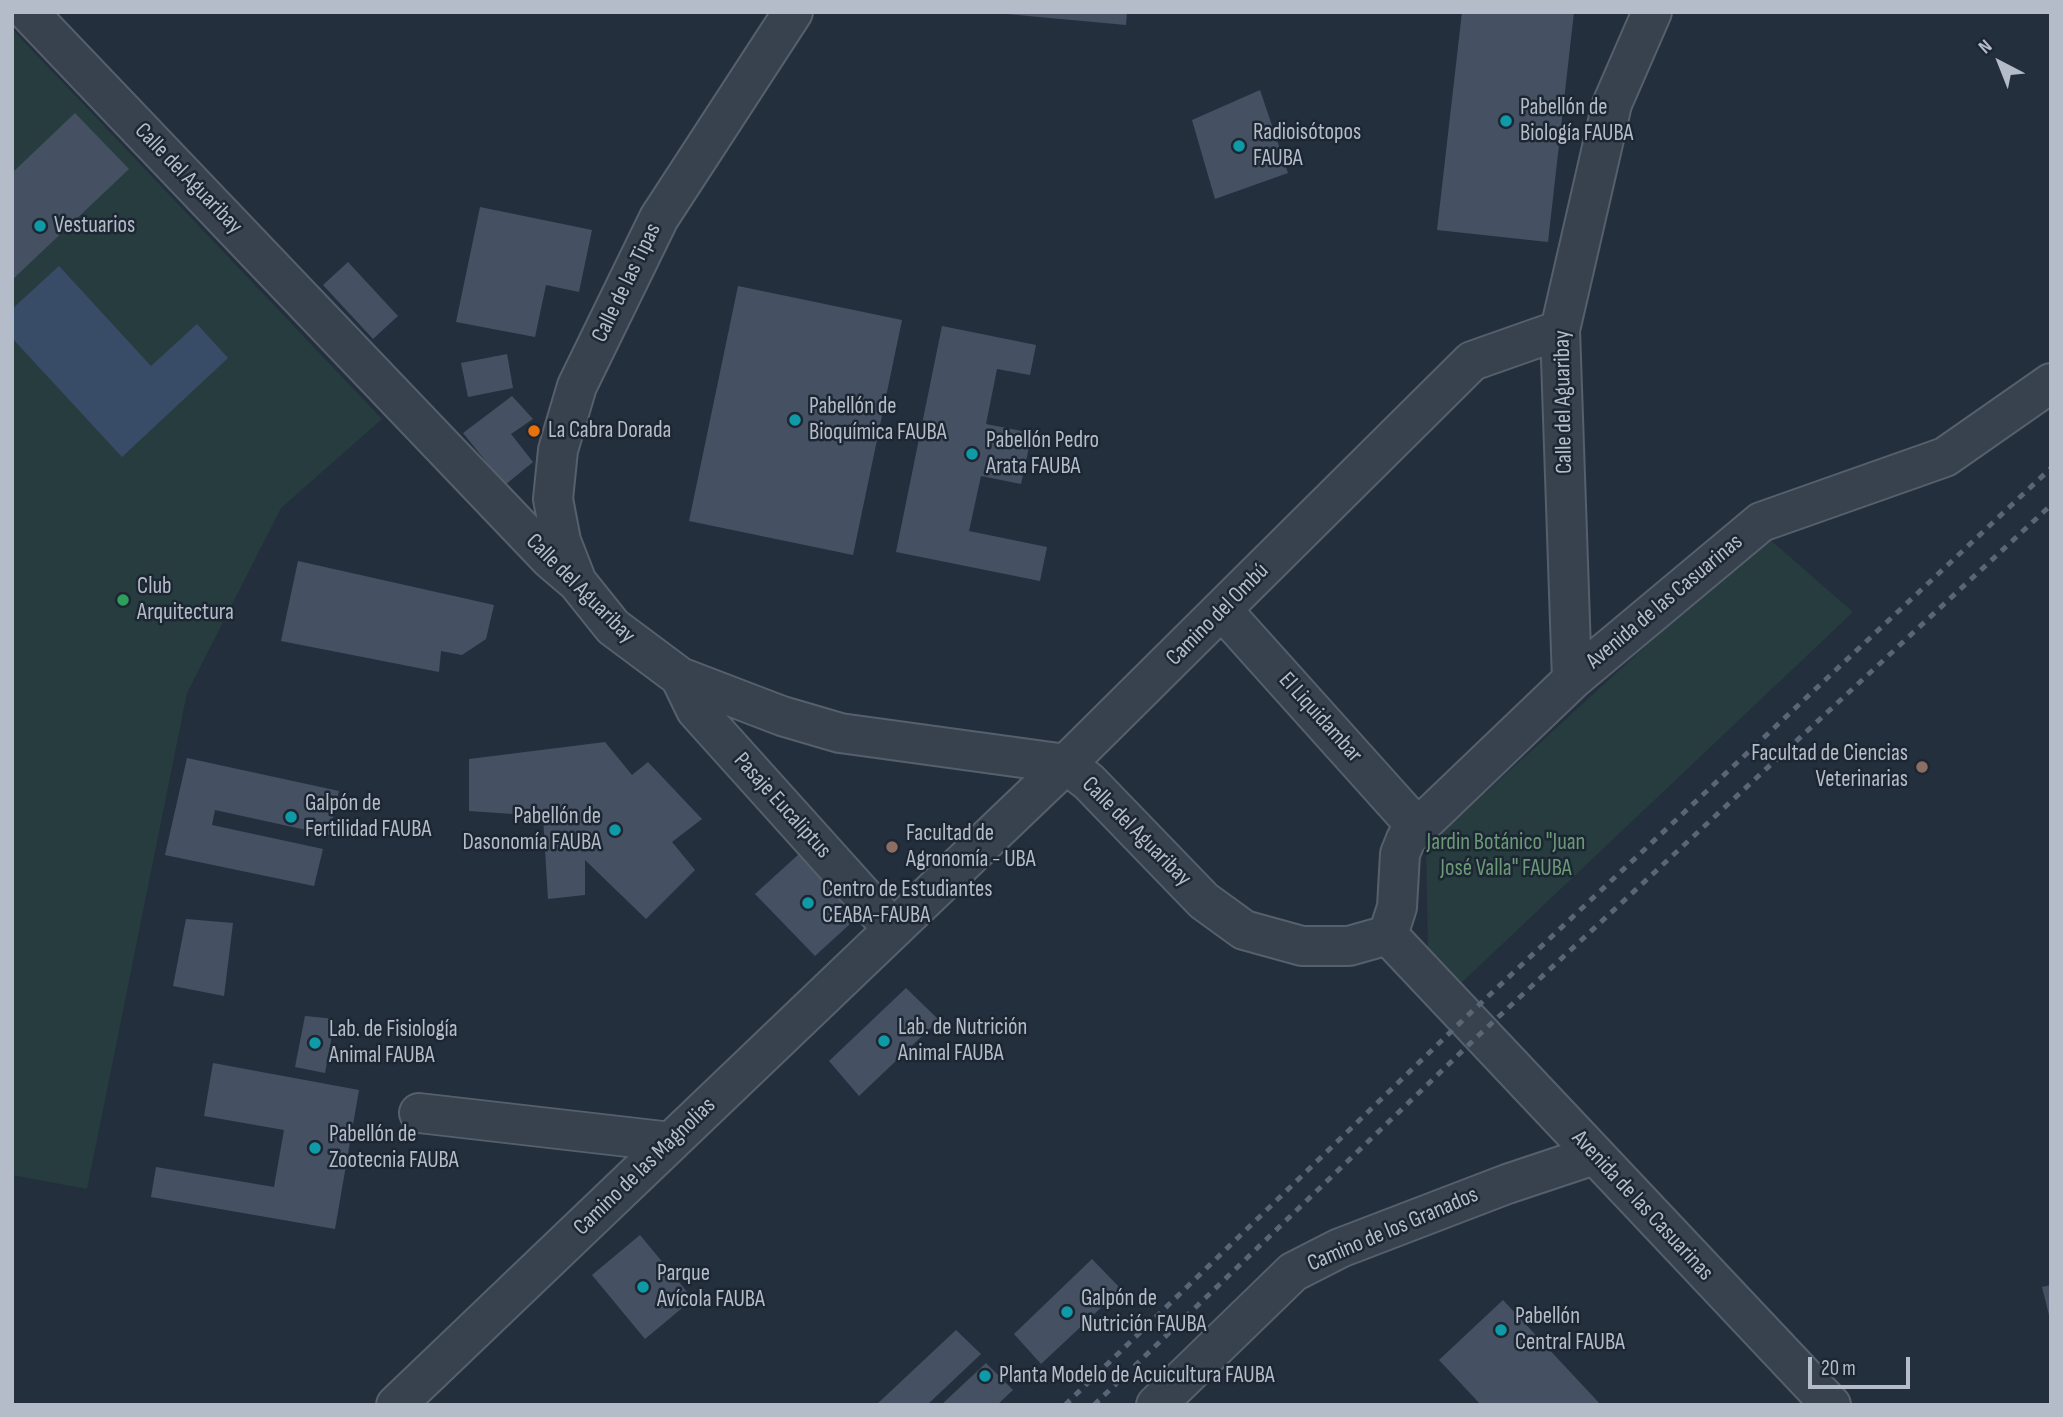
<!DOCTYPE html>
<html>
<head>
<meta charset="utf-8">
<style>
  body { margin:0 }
  #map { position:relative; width:2063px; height:1417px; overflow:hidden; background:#242f3e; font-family:"Sofia Sans Condensed",sans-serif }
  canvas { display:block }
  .frame { position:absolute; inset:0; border:14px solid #b4bcc9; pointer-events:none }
  .north { position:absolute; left:1965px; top:28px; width:70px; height:70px; -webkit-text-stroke:5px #1d2633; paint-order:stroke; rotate:318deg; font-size:19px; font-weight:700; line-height:28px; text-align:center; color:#b4bcc9 }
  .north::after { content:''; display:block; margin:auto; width:24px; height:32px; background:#b4bcc9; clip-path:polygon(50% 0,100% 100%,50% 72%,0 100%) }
  .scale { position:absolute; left:1808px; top:1357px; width:102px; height:32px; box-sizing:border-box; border:4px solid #b4bcc9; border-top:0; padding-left:9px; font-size:21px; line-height:24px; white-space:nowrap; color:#b4bcc9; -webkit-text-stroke:5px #1d2633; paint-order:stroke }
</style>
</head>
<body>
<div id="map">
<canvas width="2063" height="1417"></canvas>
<div class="frame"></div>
<div class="north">N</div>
<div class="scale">20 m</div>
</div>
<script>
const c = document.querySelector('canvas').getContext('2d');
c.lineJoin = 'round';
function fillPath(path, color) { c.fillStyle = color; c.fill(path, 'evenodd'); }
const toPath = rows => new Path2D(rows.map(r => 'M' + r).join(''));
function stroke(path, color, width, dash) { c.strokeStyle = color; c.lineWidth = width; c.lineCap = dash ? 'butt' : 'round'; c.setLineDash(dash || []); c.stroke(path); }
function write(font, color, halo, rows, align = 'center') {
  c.font = font + ' "Sofia Sans Condensed",sans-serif'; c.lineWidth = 5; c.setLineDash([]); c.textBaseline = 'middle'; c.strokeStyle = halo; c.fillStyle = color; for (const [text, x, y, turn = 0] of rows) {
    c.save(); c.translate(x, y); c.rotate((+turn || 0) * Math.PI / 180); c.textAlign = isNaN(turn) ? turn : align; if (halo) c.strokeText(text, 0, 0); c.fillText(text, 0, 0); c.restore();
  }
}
fillPath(toPath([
  [12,29,382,419,281,508,187,693,87,1189,12,1175],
  [1766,536,1853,612,1456,988,1428,953,1426,847]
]), '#263c3f');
fillPath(toPath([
  [59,266,151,366,197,324,228,358,122,457,12,338,12,309]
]), '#394c67');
fillPath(toPath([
  [985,12,1127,12,1126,25],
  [1462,12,1574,12,1548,242,1437,230],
  [1260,90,1288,173,1215,199,1192,120],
  [75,113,129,169,12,280,12,173],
  [480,207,592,230,579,292,546,285,535,337,456,322],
  [348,262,398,316,373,339,323,285],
  [738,286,902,320,853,555,689,521],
  [942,326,1036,345,1030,375,997,369,986,424,1032,433,1021,484,981,476,969,531,1047,547,1040,581,896,552],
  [507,354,513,388,468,397,461,363],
  [512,396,533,419,511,434,533,462,505,485,463,433],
  [298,561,494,605,486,639,462,655,441,651,439,672,281,641],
  [605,742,632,775,648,762,702,819,672,842,695,870,646,919,585,860,585,895,548,899,543,816,469,811,469,759],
  [187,758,339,791,329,835,215,810,212,825,323,849,314,886,165,855],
  [799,854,862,913,815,956,755,894],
  [186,919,233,923,224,996,173,986],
  [906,988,939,1020,859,1096,829,1061],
  [305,1016,335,1019,325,1073,295,1067],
  [213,1063,359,1090,335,1229,151,1197,156,1167,274,1187,284,1130,204,1116],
  [640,1235,693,1299,645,1339,592,1275],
  [1092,1259,1121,1289,1041,1364,1014,1334],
  [2051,1285,2051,1319,2050,1319,2042,1287],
  [1503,1300,1601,1405,1481,1405,1439,1360],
  [956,1330,981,1354,927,1405,876,1405],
  [986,1363,1013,1390,997,1405,941,1405]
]), '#455162');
const minor = toPath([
  [28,12,550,559,577,582,613,627,680,677,782,716,840,733,1066,764,1089,782,1204,901,1244,930,1302,946,1349,946,1388,935],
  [575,577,561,541,553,499,558,450,577,386,659,218,793,12],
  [1223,611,1416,826],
  [680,677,696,710,893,929],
  [1572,680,1560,330,1612,104,1652,12],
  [1388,935,1397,907,1400,854,1406,839,1572,680,1761,522,1945,457,2051,383],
  [1388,935,1831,1405],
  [419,1113,671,1142],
  [396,1405,1066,764,1472,361,1560,330],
  [1156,1405,1293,1272,1340,1248,1507,1184,1594,1155]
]);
stroke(minor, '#565f6c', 42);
stroke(minor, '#38414e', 38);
stroke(toPath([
  [1065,1405,1465,1018,2051,468],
  [1094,1405,1480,1034,2051,505]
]), '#5a6575', 5, [7, 7]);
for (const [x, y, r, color] of [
  [1506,121,7,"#0f9aa8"],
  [1239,146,7,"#0f9aa8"],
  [40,226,7,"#0f9aa8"],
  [795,420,7,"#0f9aa8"],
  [534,431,7,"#e8710a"],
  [972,454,7,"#0f9aa8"],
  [123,600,7,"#2e9e5b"],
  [1922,767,7,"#8d6e63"],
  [291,817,7,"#0f9aa8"],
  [615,830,7,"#0f9aa8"],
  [892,847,7,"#8d6e63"],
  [808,903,7,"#0f9aa8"],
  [884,1041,7,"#0f9aa8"],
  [315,1043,7,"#0f9aa8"],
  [315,1148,7,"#0f9aa8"],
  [643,1287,7,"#0f9aa8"],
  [1067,1312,7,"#0f9aa8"],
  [1501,1330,7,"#0f9aa8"],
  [985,1376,7,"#0f9aa8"]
]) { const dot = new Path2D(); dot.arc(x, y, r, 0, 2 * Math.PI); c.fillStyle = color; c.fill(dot); stroke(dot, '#1d2633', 2.5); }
write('23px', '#b4bcc9', '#1d2633', [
  ["Pabellón de",1520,108],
  ["Biología FAUBA",1520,134],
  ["Radioisótopos",1253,133],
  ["FAUBA",1253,159],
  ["Vestuarios",54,226],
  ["Pabellón de",809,407],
  ["Bioquímica FAUBA",809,433],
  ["La Cabra Dorada",548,431],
  ["Pabellón Pedro",986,441],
  ["Arata FAUBA",986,467],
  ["Club",137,587],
  ["Arquitectura",137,613],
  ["Facultad de Ciencias",1908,754,"right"],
  ["Veterinarias",1908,780,"right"],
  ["Galpón de",305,804],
  ["Fertilidad FAUBA",305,830],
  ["Pabellón de",601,817,"right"],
  ["Dasonomía FAUBA",601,843,"right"],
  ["Facultad de",906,834],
  ["Agronomía - UBA",906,860],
  ["Centro de Estudiantes",822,890],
  ["CEABA-FAUBA",822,916],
  ["Lab. de Nutrición",898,1028],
  ["Animal FAUBA",898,1054],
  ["Lab. de Fisiología",329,1030],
  ["Animal FAUBA",329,1056],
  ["Pabellón de",329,1135],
  ["Zootecnia FAUBA",329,1161],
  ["Parque",657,1274],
  ["Avícola FAUBA",657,1300],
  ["Galpón de",1081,1299],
  ["Nutrición FAUBA",1081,1325],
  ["Pabellón",1515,1317],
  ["Central FAUBA",1515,1343],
  ["Planta Modelo de Acuicultura FAUBA",999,1376]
], 'left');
write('23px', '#b4bcc9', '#1d2633', [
  ["Calle del Aguaribay",188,179,46],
  ["Calle de las Tipas",627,283,-64],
  ["Calle del Aguaribay",1564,402,-91],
  ["Calle del Aguaribay",580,589,45],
  ["Avenida de las Casuarinas",1665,602,-40],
  ["Camino del Ombú",1218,615,-45],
  ["El Liquidambar",1320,718,48],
  ["Pasaje Eucaliptus",782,806,48],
  ["Calle del Aguaribay",1136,832,45],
  ["Camino de las Magnolias",645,1167,-44],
  ["Avenida de las Casuarinas",1642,1206,47],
  ["Camino de los Granados",1393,1230,-23]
]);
write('23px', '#6b9a76', '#1d2633', [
  ["Jardin Botánico \"Juan",1506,843],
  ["José Valla\" FAUBA",1506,869]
]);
</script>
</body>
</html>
